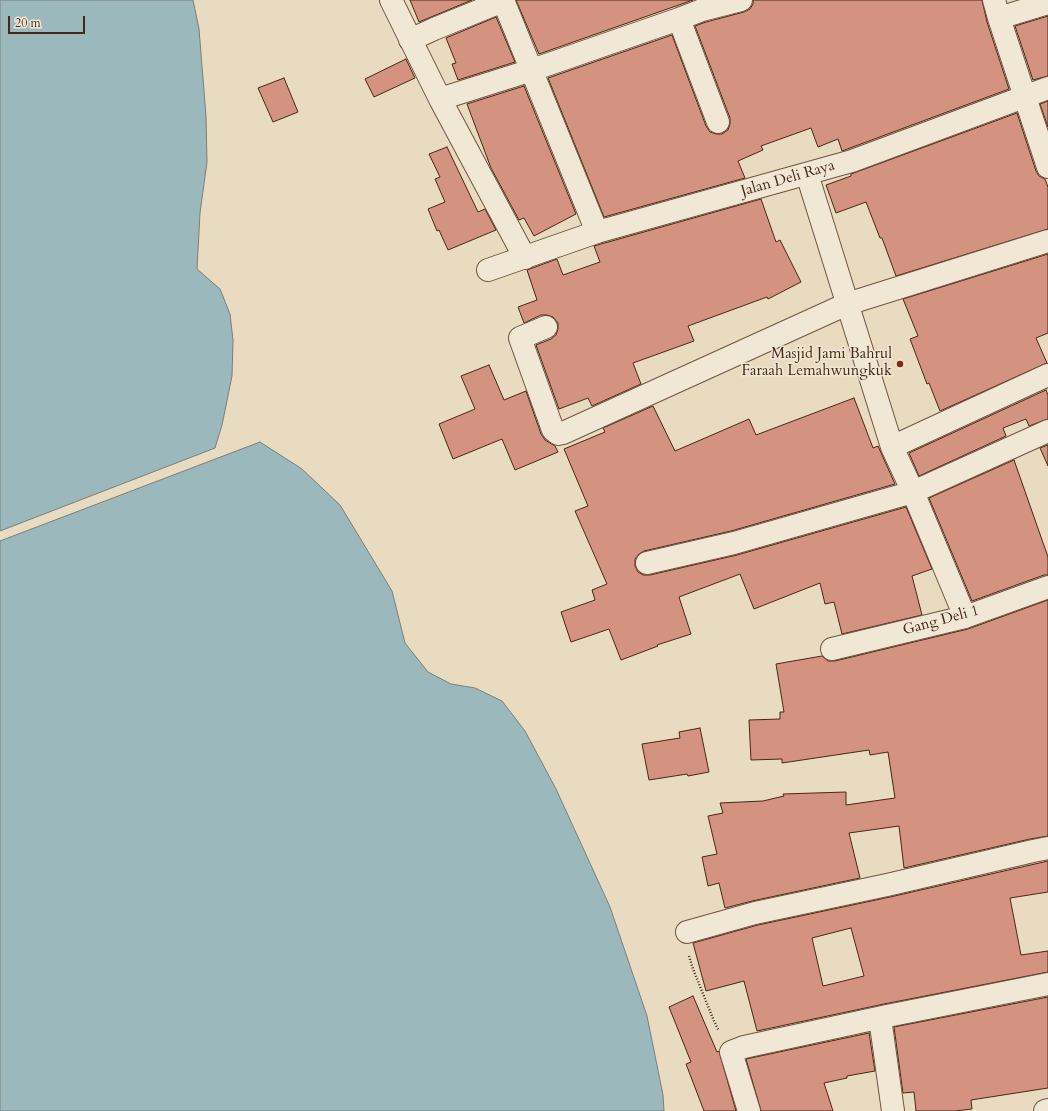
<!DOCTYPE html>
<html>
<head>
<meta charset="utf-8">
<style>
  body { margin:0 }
  #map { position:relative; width:1048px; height:1111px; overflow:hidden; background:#e8dbbf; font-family:Cardo,serif }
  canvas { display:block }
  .scale { position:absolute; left:8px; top:16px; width:77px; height:18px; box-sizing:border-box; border:2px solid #492615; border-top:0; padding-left:5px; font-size:12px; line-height:14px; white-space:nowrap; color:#492615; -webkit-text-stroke:3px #f0e8d5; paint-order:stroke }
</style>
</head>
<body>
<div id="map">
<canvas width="1048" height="1111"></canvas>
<div class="scale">20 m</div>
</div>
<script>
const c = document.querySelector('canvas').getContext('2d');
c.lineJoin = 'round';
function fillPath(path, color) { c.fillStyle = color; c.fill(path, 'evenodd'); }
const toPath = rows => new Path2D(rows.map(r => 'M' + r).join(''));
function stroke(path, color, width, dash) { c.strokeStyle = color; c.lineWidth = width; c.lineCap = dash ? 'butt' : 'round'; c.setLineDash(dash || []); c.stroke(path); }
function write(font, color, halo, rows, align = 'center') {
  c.font = font + ' Cardo,serif'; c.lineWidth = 3; c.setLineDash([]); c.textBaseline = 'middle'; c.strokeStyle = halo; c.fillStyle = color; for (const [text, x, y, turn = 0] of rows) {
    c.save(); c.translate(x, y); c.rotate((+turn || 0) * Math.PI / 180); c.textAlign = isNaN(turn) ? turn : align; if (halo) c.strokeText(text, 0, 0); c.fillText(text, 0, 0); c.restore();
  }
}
const water = toPath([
  [0,0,193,0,199,29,206,116,207,162,200,213,197,269,220,289,230,314,233,340,232,376,222,425,215,448,0,531,0,0],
  [260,442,302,469,340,505,392,591,405,643,428,672,451,684,475,688,502,701,525,731,556,789,610,907,647,1016,663,1095,664,1111,0,1111,0,541,260,442]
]);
fillPath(water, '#9bb9bc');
stroke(water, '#7a7e79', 1);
const building = toPath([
  [410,0,472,0,419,22,410,0],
  [516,0,693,0,539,54,516,0],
  [753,0,982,0,987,22,1009,89,842,151,838,139,818,147,811,128,761,146,763,150,738,161,745,178,604,217,548,78,672,35,706,126,710,132,716,134,722,134,728,130,730,124,730,118,695,26,706,22,744,12,750,9,753,4,753,0],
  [1048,16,1048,76,1033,80,1015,26,1048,16],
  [496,17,515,62,458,80,452,64,456,63,446,38,496,17],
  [406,59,415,78,374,97,365,79,406,59],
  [284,78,298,112,273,122,258,88,284,78],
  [524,86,576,214,534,236,524,218,519,220,491,168,467,104,524,86],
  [1048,101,1048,127,1040,104,1048,101],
  [1017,113,1036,171,1039,176,1045,179,1048,187,1048,229,896,276,882,238,880,238,866,202,836,213,826,185,851,176,851,174,1017,113],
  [447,147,478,212,485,209,496,230,448,250,439,230,437,231,428,209,445,202,435,179,440,177,429,154,447,147],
  [761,199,776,242,780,240,801,282,768,299,767,297,688,326,694,341,633,363,641,384,592,406,588,398,559,409,536,345,551,339,556,335,558,329,558,323,553,317,547,315,541,315,524,323,518,307,537,300,527,270,557,259,563,275,600,262,594,246,761,199],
  [1048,254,1048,333,1036,338,1047,363,940,411,929,383,927,384,910,339,918,336,903,299,1048,254],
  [489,365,504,400,526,391,541,434,545,440,555,446,558,452,515,470,502,439,453,459,439,424,475,409,461,376,489,365],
  [1046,390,1048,395,1048,419,1029,426,1026,419,1003,428,1006,436,919,476,909,453,1046,390],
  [854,398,873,448,878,446,895,484,731,531,644,551,639,554,635,559,635,566,638,572,643,575,650,575,737,555,906,507,932,569,912,576,922,615,842,634,834,602,825,604,820,583,754,609,740,574,679,597,691,634,657,645,658,646,621,660,609,629,571,642,561,612,595,600,592,590,607,584,575,511,588,506,564,449,605,432,603,428,653,406,675,451,749,419,756,435,854,398],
  [1048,445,1048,466,1040,448,1048,445],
  [1014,460,1048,557,1048,575,1044,575,972,601,929,498,1014,460],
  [1048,600,1048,836,1030,839,904,868,899,826,849,833,860,878,752,901,725,908,719,883,708,886,702,857,717,854,708,816,723,813,720,803,763,801,784,796,783,794,846,792,846,805,895,798,888,752,870,755,869,750,782,763,782,759,751,760,749,720,780,719,780,712,784,712,776,664,822,656,828,661,835,661,968,629,1048,600],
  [700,728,709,772,688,776,687,774,649,780,642,744,680,738,679,732,700,728],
  [1048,861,1048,892,1010,898,1021,955,1048,951,1048,972,884,1004,757,1031,744,981,706,991,693,943,758,925,890,897,1048,861],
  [851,928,864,976,823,986,812,938,851,928],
  [693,996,717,1052,719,1051,736,1111,704,1111,686,1064,691,1062,669,1007,693,996],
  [1048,997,1048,1088,971,1100,972,1109,955,1111,916,1111,914,1092,903,1093,894,1027,1048,997],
  [869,1033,875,1071,847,1076,847,1078,824,1083,833,1111,761,1111,746,1059,869,1033]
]);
fillPath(building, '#d49280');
stroke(building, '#492615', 1);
const minor = toPath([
  [391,0,440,99,525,258],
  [503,0,597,232],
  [994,0,999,18,1048,167],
  [999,18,1048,3],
  [679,19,718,122],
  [410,40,434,29,503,1],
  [440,99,532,70,679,19,702,10,741,0],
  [807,174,892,447,913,492,965,617],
  [488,270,597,232,852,161,1048,88],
  [546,327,520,338,553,430,558,434,563,433,847,304,1048,241],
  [892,447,1048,375],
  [647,563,734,543,913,492,1048,431],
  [832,649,965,617,1048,587],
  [687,932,755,913,887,885,1033,851,1048,848],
  [880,1018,893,1111],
  [749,1111,731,1052,744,1047,887,1016,1048,984],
  [1045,1111,1048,1110]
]);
stroke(minor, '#715340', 24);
stroke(toPath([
  [689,956,693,969,714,1021,719,1031]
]), '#492615', 2.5, [1, 2]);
stroke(minor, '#f0e8d5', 22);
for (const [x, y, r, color] of [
  [900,364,4,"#8f2418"]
]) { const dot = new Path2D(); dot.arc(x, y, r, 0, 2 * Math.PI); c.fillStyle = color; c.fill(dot); stroke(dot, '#f0e8d5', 1.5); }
write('15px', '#492615', '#f0e8d5', [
  ["Jalan Deli Raya",788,179,-16],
  ["Gang Deli 1",941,621,-15]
]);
write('15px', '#492615', '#f0e8d5', [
  ["Masjid Jami Bahrul",892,355],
  ["Faraah Lemahwungkuk",892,372]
], 'right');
</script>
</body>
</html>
